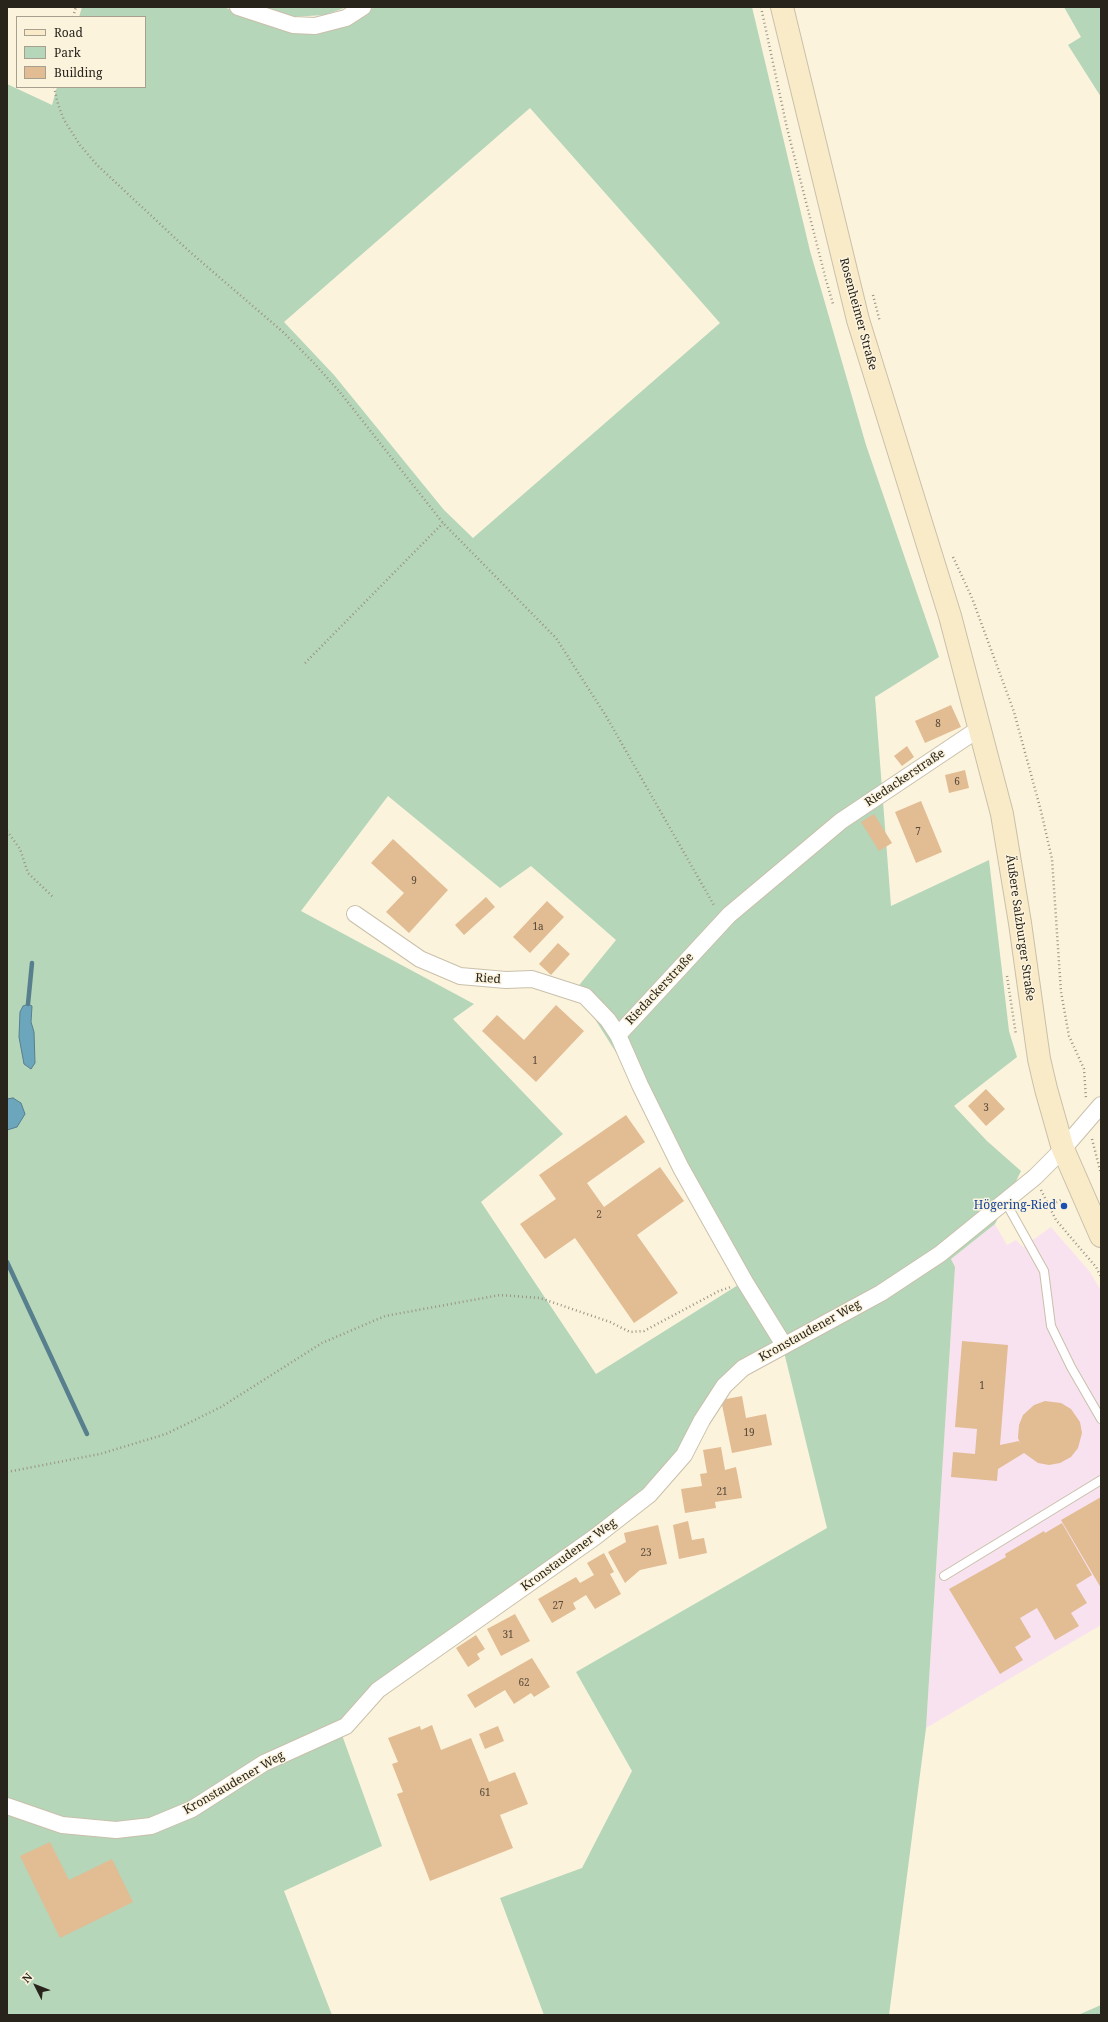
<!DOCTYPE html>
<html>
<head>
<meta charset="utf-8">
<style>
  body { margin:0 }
  #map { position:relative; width:1108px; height:2022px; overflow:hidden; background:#fcf3dd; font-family:"Noto Serif",serif }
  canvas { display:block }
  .frame { position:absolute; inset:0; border:8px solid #28241c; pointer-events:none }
  .legend { position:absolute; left:16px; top:16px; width:130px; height:72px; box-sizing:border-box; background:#fcf3dd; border:1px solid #a7a090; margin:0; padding:5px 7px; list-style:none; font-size:12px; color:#28241c }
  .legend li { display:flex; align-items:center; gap:8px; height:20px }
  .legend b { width:20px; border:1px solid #a7a090 }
  .north { position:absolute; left:16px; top:1966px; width:40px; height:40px; -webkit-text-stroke:3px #fcf3dd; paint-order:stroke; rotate:312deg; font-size:11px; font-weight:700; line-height:16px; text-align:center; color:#28241c }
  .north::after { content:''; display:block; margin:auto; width:14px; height:18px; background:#28241c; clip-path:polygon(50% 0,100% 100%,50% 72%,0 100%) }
</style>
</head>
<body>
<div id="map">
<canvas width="1108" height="2022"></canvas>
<div class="frame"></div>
<ul class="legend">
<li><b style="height:5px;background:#faebc8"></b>Road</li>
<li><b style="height:11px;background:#b5d6b9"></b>Park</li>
<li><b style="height:11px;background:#e2bc93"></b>Building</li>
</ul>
<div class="north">N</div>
</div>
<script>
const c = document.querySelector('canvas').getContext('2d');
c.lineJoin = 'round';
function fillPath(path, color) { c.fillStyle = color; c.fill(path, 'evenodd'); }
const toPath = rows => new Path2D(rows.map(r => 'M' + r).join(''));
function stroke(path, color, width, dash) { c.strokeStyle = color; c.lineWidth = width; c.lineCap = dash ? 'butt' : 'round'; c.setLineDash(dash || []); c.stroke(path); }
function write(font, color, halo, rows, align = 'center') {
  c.font = font + ' "Noto Serif",serif'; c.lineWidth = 3; c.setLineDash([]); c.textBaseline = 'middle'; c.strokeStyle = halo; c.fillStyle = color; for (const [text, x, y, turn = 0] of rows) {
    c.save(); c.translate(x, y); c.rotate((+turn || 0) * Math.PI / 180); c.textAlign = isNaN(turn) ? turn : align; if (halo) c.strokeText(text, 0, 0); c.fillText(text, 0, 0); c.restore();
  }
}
fillPath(toPath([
  [995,1224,1007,1245,1016,1240,1023,1247,1051,1227,1090,1272,1101,1291,1101,1625,926,1728,955,1267,951,1259]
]), '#f8e2f0');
fillPath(toPath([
  [82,7,223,7,294,30,319,32,332,30,356,20,374,7,752,7,810,251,866,445,939,657,875,697,891,906,989,860,1009,1031,1017,1057,954,1106,987,1141,1021,1171,995,1224,951,1259,955,1267,926,1728,889,2015,544,2015,500,1898,582,1868,632,1771,576,1672,827,1528,784,1352,725,1387,687,1457,415,1668,342,1735,382,1846,284,1891,332,2015,7,2015,7,84,52,105,57,87,145,87,145,17,79,17],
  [530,108,720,323,473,538,444,510,334,375,284,322],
  [388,796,500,888,531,866,616,940,576,989,617,1054,738,1285,596,1374,481,1202,563,1134,453,1019,474,1004,301,911],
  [258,7,347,7,325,15,290,17],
  [1064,7,1101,7,1101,97,1068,45,1081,37],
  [1101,2005,1101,2015,1078,2015]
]), '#b5d6b9');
const water = toPath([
  [28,1004,32,1006,31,1022,34,1032,35,1063,31,1069,24,1064,19,1037,20,1012,23,1006,28,1004],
  [13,1098,21,1103,25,1114,17,1127,7,1130,7,1099,13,1098]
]);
fillPath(water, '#6ca6bd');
stroke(water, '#587f8d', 1);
stroke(toPath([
  [28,1004,32,963],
  [7,1262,87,1434]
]), '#587f8d', 4.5);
fillPath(toPath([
  [951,705,961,727,925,743,915,721],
  [907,746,914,757,902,766,894,756],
  [965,770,969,788,949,793,945,775],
  [921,801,942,852,916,863,895,812],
  [874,814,892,843,879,851,861,822],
  [393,839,448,890,409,933,386,912,404,893,371,863],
  [486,897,495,907,464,935,455,925],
  [547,901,564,917,530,953,513,937],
  [558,943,570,954,551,975,539,964],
  [556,1005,584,1031,536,1082,482,1031,497,1015,524,1040],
  [986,1089,1005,1109,986,1126,968,1106],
  [626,1115,645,1142,587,1183,604,1207,660,1167,684,1201,637,1235,678,1293,634,1323,575,1238,545,1259,520,1224,556,1199,539,1175],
  [962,1341,1008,1345,1000,1445,1019,1441,1021,1445,1018,1438,1019,1425,1023,1415,1034,1405,1045,1401,1061,1403,1071,1409,1080,1422,1082,1433,1078,1448,1071,1457,1060,1463,1049,1465,1038,1463,1024,1453,998,1469,997,1481,951,1477,953,1452,975,1454,977,1429,955,1427],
  [742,1396,746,1418,766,1414,772,1445,732,1453,721,1400],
  [721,1447,725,1470,736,1467,742,1498,715,1502,716,1508,685,1513,681,1489,702,1486,700,1474,707,1473,703,1450],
  [1101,1497,1101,1588,1061,1520],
  [688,1521,692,1540,704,1538,707,1553,679,1559,673,1525],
  [1062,1523,1092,1575,1076,1585,1087,1603,1071,1613,1079,1626,1055,1640,1037,1608,1020,1618,1031,1637,1015,1647,1023,1660,1000,1674,949,1589,1006,1557,1005,1554,1044,1531,1045,1533],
  [658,1525,667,1564,640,1570,625,1583,608,1552,626,1542,624,1533],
  [604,1553,614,1572,610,1574,621,1594,595,1609,586,1595,573,1603,576,1609,552,1623,538,1599,576,1577,580,1583,594,1575,587,1563],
  [515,1614,530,1641,501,1656,487,1629],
  [476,1635,485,1649,477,1654,480,1659,468,1667,456,1648],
  [532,1658,550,1687,534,1697,531,1693,514,1704,505,1690,475,1708,467,1695],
  [432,1725,441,1750,471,1738,489,1782,515,1772,528,1804,500,1815,513,1848,430,1881,397,1794,403,1792,392,1764,398,1762,388,1738,420,1726,421,1730],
  [498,1726,504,1741,485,1749,479,1734],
  [50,1842,69,1880,112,1859,133,1902,60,1938,20,1856]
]), '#e2bc93');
const service = toPath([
  [1005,1201,1044,1271,1051,1326,1071,1367,1101,1419],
  [944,1576,1101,1480]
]);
const minor = toPath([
  [238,7,293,25,315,26,346,18,363,7],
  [355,914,420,959,460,976,506,980,532,979,585,996,608,1020,618,1035],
  [784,1345,745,1282,681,1168,640,1085,618,1035,729,915,841,821,980,728],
  [7,1806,62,1825,116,1830,151,1826,192,1809,264,1763,346,1726,378,1690,595,1537,649,1495,684,1455,702,1420,724,1386,743,1368,881,1293,940,1254,1035,1177,1063,1149,1101,1105]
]);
const secondary = toPath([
  [782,7,858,320,950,616,1002,814,1020,923,1039,1059,1046,1089,1063,1149,1101,1236]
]);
stroke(service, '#c9c0ab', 10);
stroke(minor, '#c9c0ab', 18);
stroke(secondary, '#c9c0ab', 24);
stroke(toPath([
  [761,7,787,128,826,280,833,304],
  [73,17,76,7],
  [54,87,58,104,64,120,80,145,97,165,190,252,283,332,313,362,339,391,443,523,556,638,606,716,715,907],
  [873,295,880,322],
  [953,557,972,598,1014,712,1041,811,1052,859,1061,992,1069,1036,1084,1069,1086,1099],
  [305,663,443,523],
  [7,831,20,849,28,873,53,897],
  [1007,976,1016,1035],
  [1092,1139,1101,1174],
  [1041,1190,1056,1220,1096,1267,1101,1277],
  [1049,1206,1061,1200,1064,1206],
  [7,1472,100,1454,166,1434,221,1407,322,1343,385,1316,500,1295,540,1298,610,1322,630,1332,644,1331,719,1291,731,1287],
  [1097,2015,1101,2013]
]), '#9a9383', 2.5, [1, 3]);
stroke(service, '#fff', 8);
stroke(minor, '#fff', 16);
stroke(secondary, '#faebc8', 22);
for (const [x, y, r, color] of [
  [1064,1206,4,"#1a4fb4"]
]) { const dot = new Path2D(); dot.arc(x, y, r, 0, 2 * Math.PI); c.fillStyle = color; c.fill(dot); stroke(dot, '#fcf3dd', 1.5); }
write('10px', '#564a3a', null, [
  ["8",938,724],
  ["6",957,782],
  ["7",918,832],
  ["9",414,881],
  ["1a",538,927],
  ["1",535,1061],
  ["3",986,1108],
  ["2",599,1215],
  ["1",982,1386],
  ["19",749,1433],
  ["21",722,1492],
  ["23",646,1553],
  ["27",558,1606],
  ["31",508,1635],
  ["62",524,1683],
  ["61",485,1793]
]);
write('12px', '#28241c', '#fcf3dd', [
  ["Rosenheimer Straße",858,314,75],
  ["Riedackerstraße",905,778,-34],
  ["Äußere Salzburger Straße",1020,928,82],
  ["Ried",488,979,4],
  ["Riedackerstraße",660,989,-47],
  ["Kronstaudener Weg",810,1331,-29],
  ["Kronstaudener Weg",569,1555,-36],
  ["Kronstaudener Weg",234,1783,-30]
]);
write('12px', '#164399', '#fcf3dd', [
  ["Högering-Ried",1056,1206]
], 'right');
</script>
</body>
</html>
